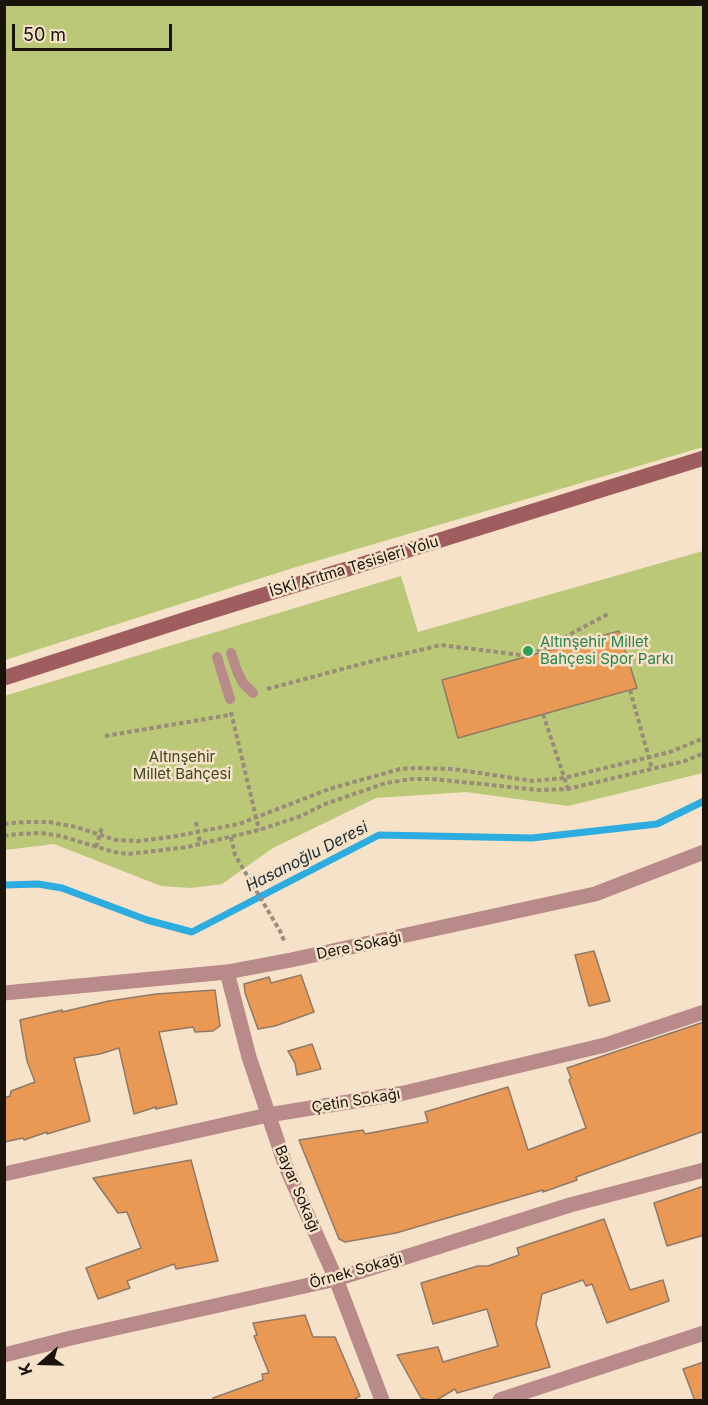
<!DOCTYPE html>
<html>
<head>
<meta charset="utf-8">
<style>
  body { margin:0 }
  #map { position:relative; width:708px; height:1405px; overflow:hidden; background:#f6e1c9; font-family:Inter,sans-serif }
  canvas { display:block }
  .frame { position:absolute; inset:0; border:6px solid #1a130a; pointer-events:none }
  .north { position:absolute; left:12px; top:1333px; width:60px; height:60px; -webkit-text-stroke:4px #f6e1c9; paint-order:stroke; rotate:250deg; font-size:16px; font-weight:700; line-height:24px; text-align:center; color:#1a130a }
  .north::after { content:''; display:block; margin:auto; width:21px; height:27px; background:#1a130a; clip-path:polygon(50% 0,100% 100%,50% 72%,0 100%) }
  .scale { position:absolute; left:12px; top:24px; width:160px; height:27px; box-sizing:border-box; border:3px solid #1a130a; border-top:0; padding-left:8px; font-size:18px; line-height:21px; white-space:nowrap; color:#1a130a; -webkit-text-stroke:4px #f6e1c9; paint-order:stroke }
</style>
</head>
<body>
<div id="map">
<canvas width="708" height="1405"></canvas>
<div class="frame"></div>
<div class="north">K</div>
<div class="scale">50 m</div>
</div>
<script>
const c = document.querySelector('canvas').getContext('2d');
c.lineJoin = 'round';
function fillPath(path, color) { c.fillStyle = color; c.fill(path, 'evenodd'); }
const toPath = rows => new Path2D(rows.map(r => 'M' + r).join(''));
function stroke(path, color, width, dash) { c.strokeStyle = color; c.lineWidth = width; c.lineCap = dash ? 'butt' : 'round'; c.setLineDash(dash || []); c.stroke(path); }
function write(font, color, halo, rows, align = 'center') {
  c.font = font + ' Inter,sans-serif'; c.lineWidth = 5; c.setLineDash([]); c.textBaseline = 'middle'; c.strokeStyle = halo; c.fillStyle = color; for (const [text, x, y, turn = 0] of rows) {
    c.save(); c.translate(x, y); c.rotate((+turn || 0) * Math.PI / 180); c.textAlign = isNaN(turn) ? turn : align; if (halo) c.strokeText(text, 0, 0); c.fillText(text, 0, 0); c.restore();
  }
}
fillPath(toPath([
  [5,4,703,5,703,447,296,567,5,660],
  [703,551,703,773,568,806,466,792,376,798,273,848,222,884,191,888,161,886,54,844,5,850,4,696,401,576,418,632]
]), '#bac877');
stroke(toPath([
  [4,885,38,884,62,888,147,920,192,932,379,835,532,838,657,824,704,801]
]), '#2dacdf', 7);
const building = toPath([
  [619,631,637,688,458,738,442,680,619,631],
  [594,951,610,1001,589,1006,575,955,594,951],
  [301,975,314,1012,275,1026,258,1029,245,993,244,984,269,977,271,983,301,975],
  [215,990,220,1026,213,1031,195,1032,193,1027,159,1032,177,1104,156,1109,156,1107,134,1114,119,1048,100,1054,74,1058,90,1121,47,1134,47,1132,24,1140,23,1138,4,1142,4,1098,10,1096,11,1091,35,1082,27,1061,20,1020,62,1010,62,1012,109,1001,156,994,215,990],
  [704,1022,704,1131,576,1177,577,1180,543,1192,543,1190,396,1233,345,1242,339,1239,299,1140,363,1130,365,1134,428,1122,425,1112,508,1087,528,1150,586,1128,569,1080,571,1078,567,1068,704,1022],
  [312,1044,321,1069,297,1075,295,1063,288,1051,312,1044],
  [191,1160,218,1261,176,1269,174,1264,127,1281,130,1288,98,1299,86,1268,141,1248,127,1212,118,1213,93,1178,191,1160],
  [704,1186,704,1235,667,1246,654,1203,704,1186],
  [604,1219,630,1290,663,1280,669,1301,607,1323,592,1284,586,1286,583,1280,542,1294,536,1324,550,1367,457,1393,455,1389,435,1401,421,1398,397,1355,438,1347,443,1362,498,1346,487,1309,433,1324,421,1283,478,1266,488,1266,519,1255,517,1248,604,1219],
  [305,1315,313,1337,335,1337,360,1396,351,1401,214,1401,213,1398,263,1380,262,1374,269,1373,254,1336,257,1335,253,1323,305,1315],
  [704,1362,704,1401,695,1401,683,1369,704,1362]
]);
fillPath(building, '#e99953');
stroke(building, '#917967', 1.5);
stroke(toPath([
  [267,689,369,662,441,645,529,656,610,613],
  [630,690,652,769],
  [231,712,259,830],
  [543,714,568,789],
  [105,736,229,715],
  [196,822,200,843],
  [4,824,25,822,49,822,76,827,116,840,138,841,171,837,239,824,329,789,400,769,417,768,453,769,533,781,564,778,670,752,704,738],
  [4,836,18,834,41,833,61,836,114,852,128,854,154,851,187,847,259,830,301,816,325,804,386,783,411,779,433,779,539,790,568,789,685,761,704,753],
  [231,837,235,855,280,931,285,943],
  [96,847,102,827]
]), '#9b8c7a', 4, [4.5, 3]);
stroke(toPath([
  [231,653,237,671,243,683,253,693],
  [217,657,230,699]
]), '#b98a8a', 10);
stroke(toPath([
  [227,972,249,1057,286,1167,336,1279,382,1400],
  [4,993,227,972,291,960,595,894,704,852],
  [4,1174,268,1115,404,1093,605,1045,704,1012],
  [4,1355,71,1338,336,1279,570,1205,704,1170],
  [500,1400,704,1333]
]), '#b98a8a', 15);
stroke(toPath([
  [4,678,199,615,704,458]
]), '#a05d5f', 15);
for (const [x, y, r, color] of [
  [528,651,6,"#2e9e5b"]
]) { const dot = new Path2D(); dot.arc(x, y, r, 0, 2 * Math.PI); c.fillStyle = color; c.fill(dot); stroke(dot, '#f6e1c9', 2); }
write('15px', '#1a130a', '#f6e1c9', [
  ["İSKİ Arıtma Tesisleri Yolu",354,567,-17],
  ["Dere Sokağı",359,946,-12],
  ["Çetin Sokağı",356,1101,-9],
  ["Bayar Sokağı",297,1189,67],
  ["Örnek Sokağı",356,1271,-16]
]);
write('15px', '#27864d', '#f6e1c9', [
  ["Altınşehir Millet",540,642],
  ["Bahçesi Spor Parkı",540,659]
], 'left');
write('15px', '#41481e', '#f6e1c9', [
  ["Altınşehir",182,757],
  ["Millet Bahçesi",182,774]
]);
write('italic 16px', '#1a2e38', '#f6e1c9', [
  ["Hasanoğlu Deresi",307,857,-27]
]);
</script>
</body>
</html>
